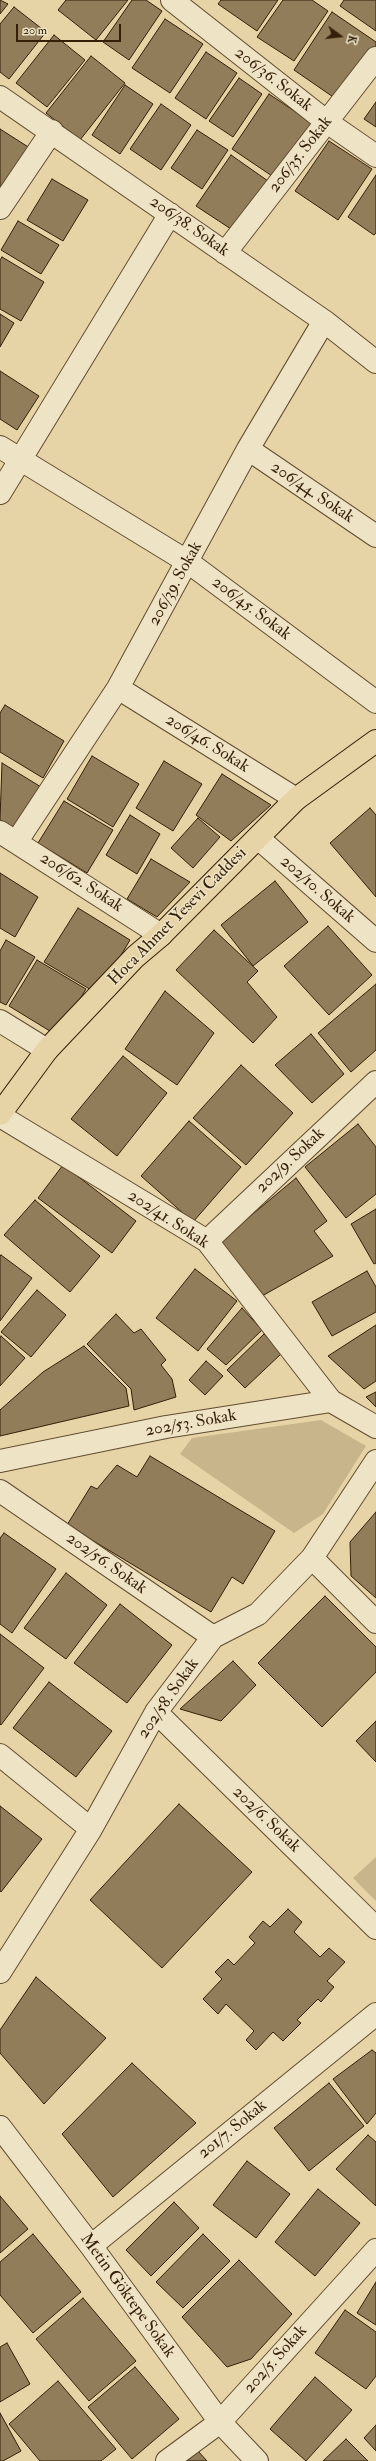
<!DOCTYPE html>
<html>
<head>
<meta charset="utf-8">
<style>
  body { margin:0 }
  #map { position:relative; width:376px; height:2461px; overflow:hidden; background:#e6d4a6; font-family:"IM FELL Double Pica",serif }
  canvas { display:block }
  .north { position:absolute; left:320px; top:16px; width:40px; height:40px; -webkit-text-stroke:3px #efe3c5; paint-order:stroke; rotate:105deg; font-size:11px; font-weight:700; line-height:16px; text-align:center; color:#341f08 }
  .north::after { content:''; display:block; margin:auto; width:14px; height:18px; background:#341f08; clip-path:polygon(50% 0,100% 100%,50% 72%,0 100%) }
  .scale { position:absolute; left:16px; top:24px; width:105px; height:18px; box-sizing:border-box; border:2px solid #341f08; border-top:0; padding-left:5px; font-size:12px; line-height:14px; white-space:nowrap; color:#341f08; -webkit-text-stroke:3px #efe3c5; paint-order:stroke }
</style>
</head>
<body>
<div id="map">
<canvas width="376" height="2461"></canvas>
<div class="north">K</div>
<div class="scale">20 m</div>
</div>
<script>
const c = document.querySelector('canvas').getContext('2d');
c.lineJoin = 'round';
function fillPath(path, color) { c.fillStyle = color; c.fill(path, 'evenodd'); }
const toPath = rows => new Path2D(rows.map(r => 'M' + r).join(''));
function stroke(path, color, width, dash) { c.strokeStyle = color; c.lineWidth = width; c.lineCap = dash ? 'butt' : 'round'; c.setLineDash(dash || []); c.stroke(path); }
function write(font, color, halo, rows, align = 'center') {
  c.font = font + ' "IM FELL Double Pica",serif'; c.lineWidth = 3; c.setLineDash([]); c.textBaseline = 'middle'; c.strokeStyle = halo; c.fillStyle = color; for (const [text, x, y, turn = 0] of rows) {
    c.save(); c.translate(x, y); c.rotate((+turn || 0) * Math.PI / 180); c.textAlign = isNaN(turn) ? turn : align; if (halo) c.strokeText(text, 0, 0); c.fillText(text, 0, 0); c.restore();
  }
}
fillPath(toPath([
  [321,1420,366,1446,323,1514,294,1533,180,1454,192,1438],
  [376,1857,376,1901,353,1878]
]), '#c8b58b');
const building = toPath([
  [0,0,8,4,0,14,0,0],
  [66,0,128,0,96,40,58,10,66,0],
  [132,0,146,0,162,11,129,60,103,42,132,0],
  [221,0,278,0,257,31,218,4,221,0],
  [283,0,312,0,328,11,294,61,257,37,283,0],
  [344,0,376,0,376,31,340,6,344,0],
  [14,7,46,32,9,79,0,72,0,24,14,7],
  [332,12,376,42,376,46,339,101,294,70,332,12],
  [165,19,203,44,170,93,132,68,165,19],
  [54,35,85,60,47,107,16,83,54,35],
  [206,52,237,73,206,119,175,98,206,52],
  [91,56,125,83,80,140,46,113,91,56],
  [239,78,262,94,233,137,209,121,239,78],
  [125,85,153,104,120,154,92,135,125,85],
  [269,94,315,125,278,180,232,149,269,94],
  [376,102,376,127,364,119,376,102],
  [161,104,191,125,161,170,130,149,161,104],
  [0,129,33,150,0,195,0,129],
  [197,130,228,150,202,189,171,168,197,130],
  [329,141,372,169,338,220,295,191,329,141],
  [231,155,268,181,234,231,196,206,231,155],
  [376,175,376,233,374,235,348,217,376,175],
  [52,179,88,200,63,241,27,220,52,179],
  [18,221,59,245,41,274,1,250,18,221],
  [2,257,44,282,21,321,0,309,0,260,2,257],
  [0,314,14,323,0,347,0,314],
  [0,371,39,396,17,430,0,419,0,371],
  [5,705,64,741,43,778,0,752,0,713,5,705],
  [92,756,139,784,113,827,67,799,92,756],
  [164,761,202,784,173,831,136,808,164,761],
  [2,763,41,787,16,829,0,820,2,763],
  [222,774,271,805,231,841,196,815,222,774],
  [64,801,113,830,87,873,38,843,64,801],
  [370,808,376,815,376,897,330,843,370,808],
  [130,815,160,834,137,874,106,855,130,815],
  [198,818,220,837,193,868,171,848,198,818],
  [151,859,190,882,157,917,127,899,151,859],
  [0,873,38,897,15,937,0,928,0,873],
  [275,881,308,922,253,966,221,925,275,881],
  [78,908,130,940,98,994,44,962,78,908],
  [328,926,372,975,329,1015,284,966,328,926],
  [214,930,258,971,247,982,277,1017,253,1043,176,970,214,930],
  [6,940,35,957,6,1005,0,1002,0,951,6,940],
  [37,960,86,989,58,1036,9,1006,37,960],
  [376,984,376,1050,351,1072,318,1033,376,984],
  [165,991,214,1033,177,1085,125,1049,165,991],
  [311,1034,344,1074,312,1103,275,1065,311,1034],
  [123,1056,167,1093,117,1156,71,1119,123,1056],
  [241,1065,293,1113,246,1165,193,1118,241,1065],
  [189,1121,241,1167,193,1222,141,1176,189,1121],
  [358,1124,376,1147,376,1194,346,1218,305,1167,358,1124],
  [63,1165,136,1221,112,1253,38,1198,63,1165],
  [296,1178,327,1221,314,1231,333,1256,262,1296,218,1243,296,1178],
  [35,1200,100,1256,70,1292,4,1235,35,1200],
  [376,1209,376,1263,374,1264,351,1224,376,1209],
  [1,1255,32,1278,0,1321,0,1256,1,1255],
  [195,1269,237,1301,198,1351,156,1318,195,1269],
  [367,1271,376,1287,376,1312,332,1336,312,1302,367,1271],
  [37,1290,66,1315,31,1357,1,1332,37,1290],
  [242,1308,262,1330,226,1365,207,1349,242,1308],
  [116,1314,134,1333,141,1329,166,1360,161,1365,172,1379,176,1397,134,1410,131,1389,87,1344,116,1314],
  [376,1325,376,1381,364,1389,328,1356,376,1325],
  [264,1334,282,1353,245,1388,227,1370,264,1334],
  [1,1336,25,1358,0,1386,0,1338,1,1336],
  [84,1346,126,1388,129,1406,0,1436,0,1410,43,1372,84,1346],
  [206,1361,223,1376,205,1395,189,1380,206,1361],
  [376,1392,376,1407,366,1397,376,1392],
  [150,1456,275,1531,243,1584,232,1577,211,1612,67,1525,91,1486,97,1489,117,1465,137,1477,150,1456],
  [376,1512,376,1598,351,1576,350,1542,376,1512],
  [4,1533,56,1569,12,1633,0,1624,0,1538,4,1533],
  [66,1573,107,1605,66,1659,24,1628,66,1573],
  [325,1596,376,1647,376,1672,322,1727,258,1663,325,1596],
  [120,1604,172,1645,127,1703,74,1663,120,1604],
  [0,1634,44,1668,1,1725,0,1724,0,1634],
  [233,1661,256,1685,221,1721,180,1709,233,1661],
  [49,1682,112,1731,76,1777,13,1728,49,1682],
  [376,1721,376,1762,356,1741,376,1721],
  [179,1804,252,1872,162,1968,90,1900,179,1804],
  [0,1806,42,1839,1,1892,0,1891,0,1806],
  [288,1909,302,1922,294,1932,320,1957,329,1948,345,1962,327,1981,334,1987,321,2002,318,1999,297,2020,301,2023,283,2041,273,2032,256,2050,246,2040,254,2031,226,2004,218,2014,203,1999,222,1979,215,1972,228,1959,234,1965,255,1943,249,1937,263,1921,270,1927,288,1909],
  [36,1977,106,2038,44,2104,0,2053,0,2030,36,1977],
  [372,2050,376,2053,376,2113,367,2124,333,2079,372,2050],
  [132,2063,196,2123,113,2197,62,2134,132,2063],
  [329,2083,364,2126,309,2171,274,2128,329,2083],
  [368,2135,376,2142,376,2206,336,2169,368,2135],
  [247,2161,290,2194,256,2238,213,2205,247,2161],
  [318,2189,360,2223,315,2276,275,2242,318,2189],
  [0,2196,28,2229,0,2253,0,2196],
  [174,2202,199,2228,151,2276,126,2250,174,2202],
  [33,2234,81,2292,33,2333,0,2295,0,2262,33,2234],
  [203,2234,230,2261,183,2308,156,2282,203,2234],
  [239,2260,292,2314,251,2359,227,2367,182,2317,239,2260],
  [376,2282,376,2325,357,2313,376,2282],
  [83,2298,136,2361,89,2401,36,2339,83,2298],
  [345,2310,376,2332,376,2376,366,2389,315,2353,345,2310],
  [7,2343,30,2384,0,2402,0,2347,7,2343],
  [135,2367,179,2419,132,2459,88,2407,135,2367],
  [315,2377,352,2410,306,2461,270,2429,315,2377],
  [58,2381,116,2449,101,2461,40,2461,9,2424,58,2381],
  [0,2413,21,2451,3,2461,0,2461,0,2413],
  [376,2425,376,2451,364,2438,376,2425],
  [346,2439,368,2461,323,2461,346,2439],
  [198,2451,207,2461,187,2461,198,2451]
]);
fillPath(building, '#917d5a');
stroke(building, '#341f08', 1);
const minor = toPath([
  [172,0,327,122,376,156],
  [0,97,324,321,376,362],
  [0,208,52,131],
  [225,253,376,58],
  [0,447,188,562,376,702],
  [248,449,376,536],
  [0,493,170,214],
  [118,688,296,799],
  [0,832,161,935],
  [258,838,376,941],
  [17,841,118,688,248,449,324,321],
  [0,1021,47,1050],
  [0,1116,207,1241,331,1401],
  [207,1241,376,1082],
  [0,1461,166,1427,331,1401,376,1427],
  [0,1491,213,1637],
  [312,1558,376,1622],
  [156,1712,376,1928],
  [0,1755,91,1829],
  [0,1972,91,1829,156,1712,213,1637,258,1614,312,1558,376,1461],
  [0,2127,91,2246,220,2422,257,2461],
  [91,2246,376,2014],
  [167,2461,220,2422,376,2250]
]);
const major = toPath([
  [0,1114,47,1050,135,957,161,935,296,799,376,741]
]);
stroke(minor, '#604c30', 24);
stroke(major, '#341f08', 24);
stroke(minor, '#efe3c5', 22);
stroke(major, '#e6d4a6', 22);
write('17px', '#341f08', '#efe3c5', [
  ["206/36. Sokak",273,80,38],
  ["206/35. Sokak",301,155,-52],
  ["206/38. Sokak",189,227,35],
  ["206/44. Sokak",312,493,34],
  ["206/39. Sokak",176,584,-61],
  ["206/45. Sokak",251,609,37],
  ["206/46. Sokak",207,744,32],
  ["206/62. Sokak",81,883,33],
  ["202/10. Sokak",317,890,41],
  ["Hoca Ahmet Yesevi Caddesi",178,917,-45],
  ["202/9. Sokak",291,1161,-43],
  ["202/41. Sokak",168,1220,33],
  ["202/53. Sokak",191,1424,-10],
  ["202/56. Sokak",106,1564,35],
  ["202/58. Sokak",169,1699,-55],
  ["202/6. Sokak",266,1820,44],
  ["201/7. Sokak",233,2130,-39],
  ["Metin Göktepe Sokak",127,2296,54],
  ["202/5. Sokak",276,2360,-48]
]);
</script>
</body>
</html>
